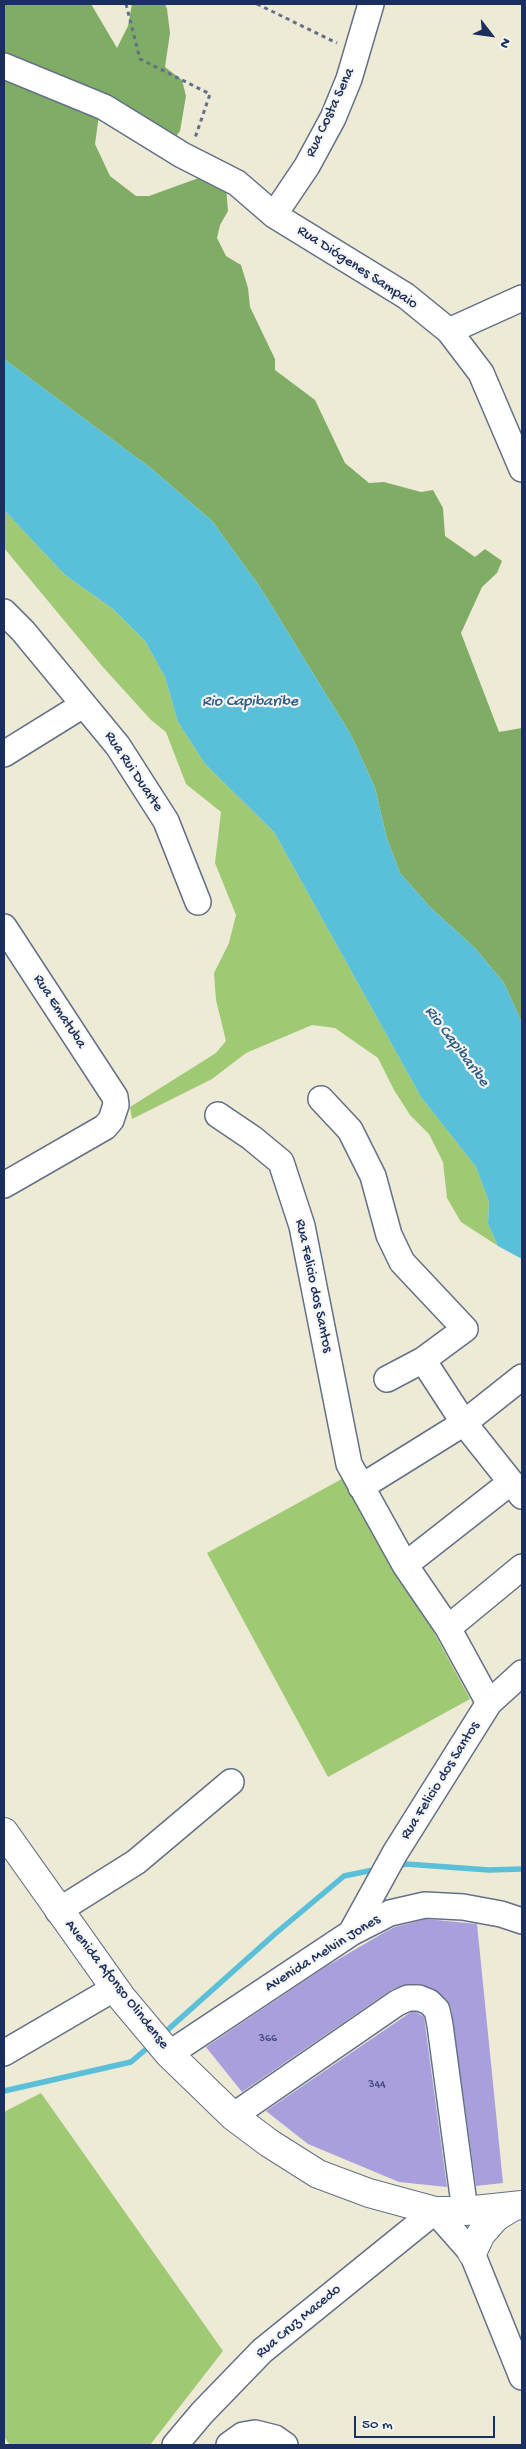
<!DOCTYPE html>
<html>
<head>
<meta charset="utf-8">
<style>
  body { margin:0 }
  #map { position:relative; width:526px; height:2449px; overflow:hidden; background:#edead5; font-family:"Gochi Hand",sans-serif }
  canvas { display:block }
  .frame { position:absolute; inset:0; border:5px solid #1b2f5e; pointer-events:none }
  .north { position:absolute; left:466px; top:10px; width:50px; height:50px; -webkit-text-stroke:4px #f6f6f2; paint-order:stroke; rotate:120deg; font-size:14px; font-weight:700; line-height:20px; text-align:center; color:#1b2f5e }
  .north::after { content:''; display:block; margin:auto; width:18px; height:22px; background:#1b2f5e; clip-path:polygon(50% 0,100% 100%,50% 72%,0 100%) }
  .scale { position:absolute; left:354px; top:2416px; width:141px; height:22px; box-sizing:border-box; border:2px solid #1b2f5e; border-top:0; padding-left:6px; font-size:15px; line-height:18px; white-space:nowrap; color:#1b2f5e; -webkit-text-stroke:4px #f6f6f2; paint-order:stroke }
</style>
</head>
<body>
<div id="map">
<canvas width="526" height="2449"></canvas>
<div class="frame"></div>
<div class="north">N</div>
<div class="scale">50 m</div>
</div>
<script>
const c = document.querySelector('canvas').getContext('2d');
c.lineJoin = 'round';
function fillPath(path, color) { c.fillStyle = color; c.fill(path, 'evenodd'); }
const toPath = rows => new Path2D(rows.map(r => 'M' + r).join(''));
function stroke(path, color, width, dash) { c.strokeStyle = color; c.lineWidth = width; c.lineCap = dash ? 'butt' : 'round'; c.setLineDash(dash || []); c.stroke(path); }
function write(font, color, halo, rows, align = 'center') {
  c.font = font + ' "Gochi Hand",sans-serif'; c.lineWidth = 4.5; c.setLineDash([]); c.textBaseline = 'middle'; c.strokeStyle = halo; c.fillStyle = color; for (const [text, x, y, turn = 0] of rows) {
    c.save(); c.translate(x, y); c.rotate((+turn || 0) * Math.PI / 180); c.textAlign = isNaN(turn) ? turn : align; if (halo) c.strokeText(text, 0, 0); c.fillText(text, 0, 0); c.restore();
  }
}
fillPath(toPath([
  [4,510,65,575,113,609,145,641,165,677,178,722,205,764,274,832,421,1097,476,1167,489,1202,488,1224,498,1246,461,1222,447,1198,443,1162,429,1134,410,1115,394,1090,378,1058,335,1028,312,1025,246,1053,212,1079,132,1119,130,1107,216,1053,226,1041,216,1000,214,973,229,943,236,915,215,863,221,812,186,784,166,732,151,720,102,666,4,548],
  [349,1475,470,1699,328,1777,207,1553],
  [41,2093,223,2351,150,2445,10,2445,4,2437,4,2112]
]), '#a0c974');
fillPath(toPath([
  [4,4,91,4,117,48,128,26,132,4,165,4,167,9,170,33,165,67,182,80,186,96,180,131,172,142,99,115,95,144,110,176,136,196,149,196,207,175,226,187,228,211,220,225,217,238,226,256,241,265,248,288,250,307,275,359,275,370,315,400,345,463,369,483,384,482,421,492,433,490,443,508,445,536,475,557,485,549,502,561,497,573,482,587,461,633,499,732,522,728,522,1023,504,983,475,948,430,907,400,873,387,839,375,788,351,735,260,587,212,521,152,469,4,359]
]), '#80ad66');
fillPath(toPath([
  [4,359,152,469,212,521,260,587,351,735,375,788,387,839,400,873,430,907,475,948,504,983,522,1023,522,1259,498,1246,488,1224,489,1202,476,1167,421,1097,274,832,205,764,178,722,165,677,145,641,113,609,65,575,4,510]
]), '#5abfd8');
stroke(toPath([
  [397,1866,406,1864,489,1870,522,1869],
  [163,2034,276,1933,344,1876,378,1869],
  [4,2091,131,2062,152,2044]
]), '#5abfd8', 5.5);
fillPath(toPath([
  [426,1919,477,1924,503,2183,476,2186,451,2007,447,2000,434,1989,419,1984,408,1984,391,1990,242,2092,206,2047,327,1966,385,1932,395,1927],
  [411,2012,416,2012,424,2017,447,2187,399,2182,308,2144,266,2111]
]), '#aa9fdd');
const minor = toPath([
  [4,66,104,107,182,155,237,183,274,215,406,296,449,331,481,373,522,469],
  [274,215,307,166,333,118,349,79,371,4],
  [449,331,522,298],
  [4,612,23,631,118,746,166,821,198,902],
  [4,754,83,705],
  [4,927,115,1097,116,1105,111,1120,105,1127,4,1185],
  [321,1099,350,1130,373,1176,389,1235,402,1262,465,1329,423,1360,387,1379],
  [218,1115,252,1138,281,1162,302,1226,349,1464,405,1565,448,1628,489,1703],
  [423,1360,464,1423,522,1496],
  [361,1487,464,1423,522,1377],
  [405,1565,511,1482],
  [448,1628,522,1567],
  [58,1911,136,1862,231,1782],
  [351,1933,395,1853,489,1703,522,1673],
  [4,2053,115,1988],
  [169,2054,351,1933,390,1913,425,1905,463,1907,501,1914,522,1921],
  [233,2116,397,2003,408,1998,419,1998,429,2002,437,2010,440,2025,465,2211],
  [175,2445,202,2413,262,2351,435,2211,472,2253,522,2377],
  [229,2445,243,2435,255,2433,275,2438,285,2445]
]);
const major = toPath([
  [4,1832,122,1998,169,2054,233,2116,269,2143,318,2174,369,2193,435,2211,465,2211,522,2205],
  [472,2253,481,2234,496,2217,514,2206]
]);
stroke(minor, '#647088', 28);
stroke(major, '#647088', 30);
stroke(toPath([
  [126,4,140,59,210,94,195,138],
  [257,4,337,43]
]), '#647088', 3, [4, 4]);
stroke(minor, '#fff', 25);
stroke(major, '#fff', 28);
write('12px', '#3f4b7e', null, [
  ["366",268,2039],
  ["344",377,2085]
]);
write('15px', '#1b2f5e', '#f6f6f2', [
  ["Rua Costa Sena",331,113,-65],
  ["Rua Diógenes Sampaio",357,268,33],
  ["Rua Rui Duarte",133,772,56],
  ["Rua Ematuba",59,1012,57],
  ["Rua Felicio dos Santos",313,1286,78],
  ["Rua Felicio dos Santos",441,1781,-58],
  ["Avenida Melvin Jones",323,1954,-32],
  ["Avenida Afonso Olindense",116,1985,52],
  ["Rua Cruz Macedo",299,2322,-40]
]);
write('italic 16px', '#2e5a83', '#f6f6f2', [
  ["Rio Capibaribe",250,703],
  ["Rio Capibaribe",456,1047,53]
]);
</script>
</body>
</html>
